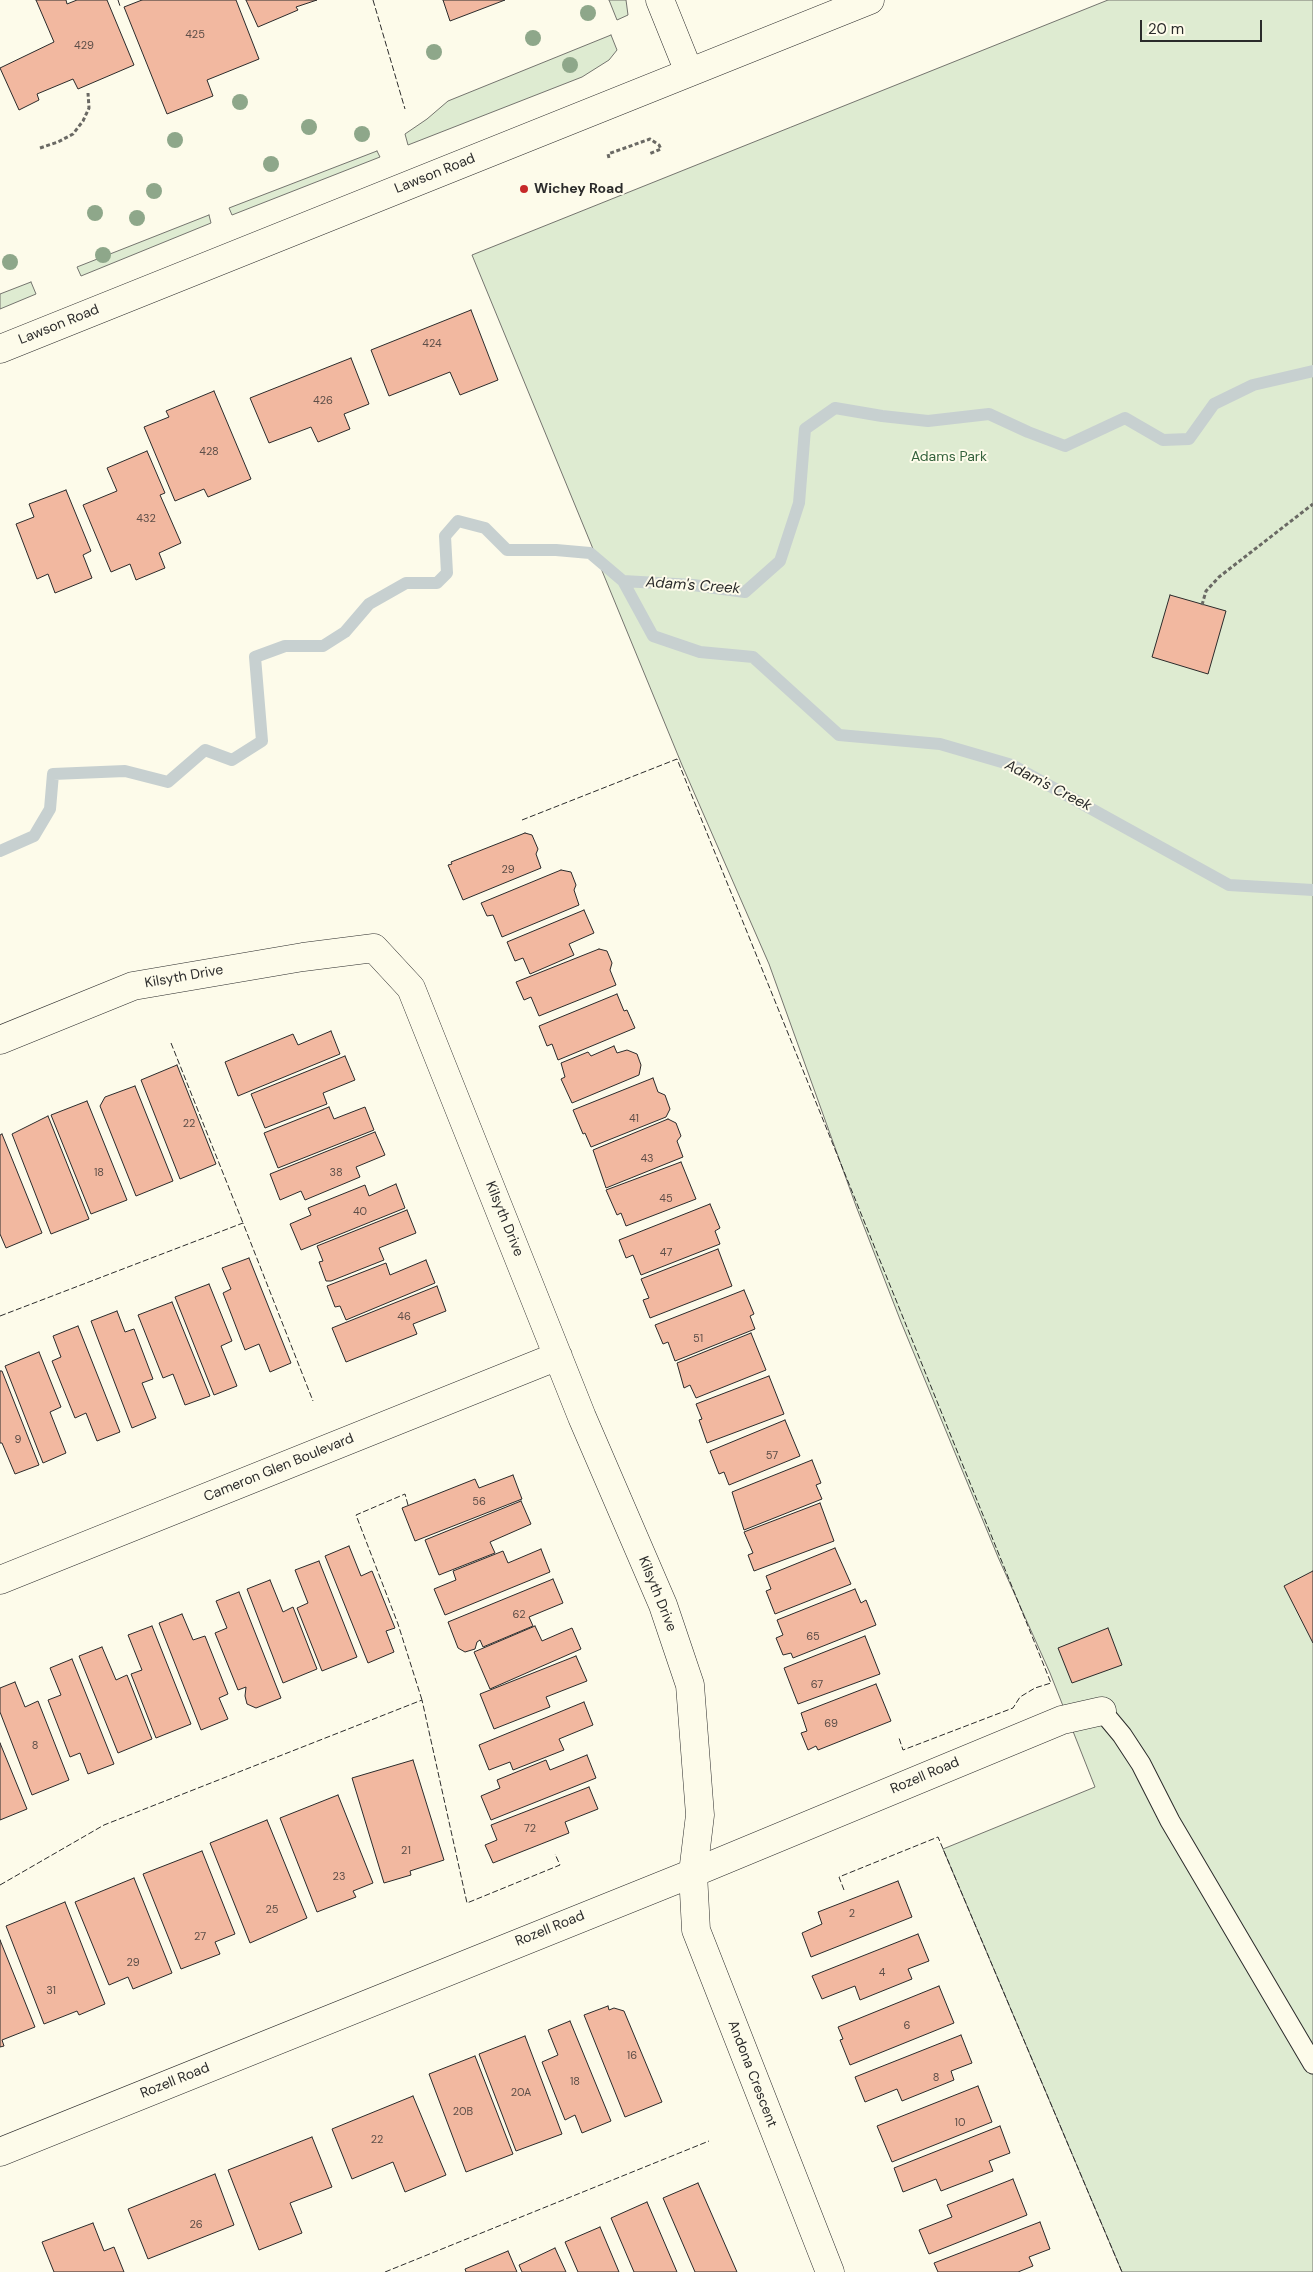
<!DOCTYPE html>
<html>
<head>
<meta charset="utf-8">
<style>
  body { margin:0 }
  #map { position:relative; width:1313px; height:2272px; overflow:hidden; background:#fdfbea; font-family:"DM Sans",sans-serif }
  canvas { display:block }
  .scale { position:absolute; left:1140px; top:20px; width:122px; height:22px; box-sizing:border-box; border:2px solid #2b2b2b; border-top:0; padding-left:6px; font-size:15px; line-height:18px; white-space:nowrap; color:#2b2b2b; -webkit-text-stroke:4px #fdfbea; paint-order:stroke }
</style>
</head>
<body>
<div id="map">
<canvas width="1313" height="2272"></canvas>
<div class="scale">20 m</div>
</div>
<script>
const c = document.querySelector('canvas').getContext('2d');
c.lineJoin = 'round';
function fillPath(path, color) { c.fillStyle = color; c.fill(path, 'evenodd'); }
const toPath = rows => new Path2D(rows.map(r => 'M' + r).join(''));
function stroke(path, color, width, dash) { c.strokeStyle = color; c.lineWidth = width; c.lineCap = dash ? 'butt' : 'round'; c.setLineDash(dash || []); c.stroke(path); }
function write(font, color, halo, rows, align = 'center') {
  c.font = font + ' "DM Sans",sans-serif'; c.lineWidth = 4; c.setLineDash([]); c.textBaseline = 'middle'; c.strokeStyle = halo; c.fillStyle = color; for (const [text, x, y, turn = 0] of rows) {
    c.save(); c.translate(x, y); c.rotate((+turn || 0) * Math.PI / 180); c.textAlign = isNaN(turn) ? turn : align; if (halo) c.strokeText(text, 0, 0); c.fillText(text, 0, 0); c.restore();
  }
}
const green = toPath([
  [609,0,626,0,628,15,617,20,609,0],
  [1108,0,1313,0,1313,2272,1122,2272,943,1849,1095,1787,1050,1673,998,1557,901,1322,856,1206,769,964,682,765,472,255,1108,0],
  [611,35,617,50,609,60,582,77,408,145,405,134,427,119,448,101,611,35],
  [377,151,380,157,232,215,229,208,377,151],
  [209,215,211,223,81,276,77,267,209,215],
  [31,282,36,294,0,309,0,294,31,282]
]);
fillPath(green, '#deebd1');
stroke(green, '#74746e', 1);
stroke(toPath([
  [623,581,693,585,745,592,780,561,799,503,805,429,835,408,882,416,928,421,989,414,1028,432,1065,446,1125,418,1163,440,1189,439,1214,404,1253,385,1313,371],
  [0,851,34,836,50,809,53,774,125,771,168,782,205,750,232,760,262,741,255,657,285,646,323,646,345,632,369,604,406,583,437,583,447,573,445,536,458,521,485,528,507,550,556,550,590,553,623,581,653,636,700,652,753,657,839,735,940,744,1012,765,1229,885,1313,890]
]), '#c7d0d0', 12);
const building = toPath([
  [36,0,66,0,67,4,77,0,107,0,134,65,78,89,73,79,37,94,39,100,19,110,0,68,54,42,36,0],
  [142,0,236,0,259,59,207,80,213,96,167,114,124,7,142,0],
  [246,0,317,0,296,7,298,10,258,27,246,0],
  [443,0,505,0,450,21,443,0],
  [471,310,498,380,460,395,450,372,389,396,371,350,471,310],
  [351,358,369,404,344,414,350,429,318,442,311,427,269,443,250,398,351,358],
  [214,391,251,479,208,497,204,489,175,501,144,427,169,417,166,411,214,391],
  [147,451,165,493,160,495,181,543,159,553,165,568,136,580,130,564,111,572,83,505,117,491,107,468,147,451],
  [66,490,91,551,83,555,92,578,55,593,48,574,37,579,16,524,34,517,29,504,66,490],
  [1170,595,1226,611,1208,674,1152,657,1170,595],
  [525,833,532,835,538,849,536,854,541,868,463,900,448,865,452,864,451,862,525,833],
  [561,870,571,872,576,885,574,890,579,905,502,937,493,915,487,916,481,903,561,870],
  [584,910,594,933,569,944,574,955,530,974,523,958,515,961,507,942,584,910],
  [599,949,607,951,612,963,610,970,616,985,539,1016,531,997,524,1000,516,982,599,949],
  [617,994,624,1011,627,1010,635,1028,558,1060,552,1044,547,1046,539,1026,617,994],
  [331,1031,340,1054,238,1096,225,1062,293,1034,298,1045,331,1031],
  [614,1046,617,1053,627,1050,637,1054,641,1065,639,1075,572,1103,561,1079,565,1077,561,1063,588,1052,591,1056,614,1046],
  [345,1056,355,1080,323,1093,327,1104,265,1128,251,1094,345,1056],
  [177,1065,216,1164,180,1179,141,1080,177,1065],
  [653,1078,658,1092,665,1095,670,1109,666,1117,591,1147,585,1133,583,1134,573,1110,653,1078],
  [135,1086,173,1181,136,1196,100,1106,105,1097,135,1086],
  [87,1101,127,1200,91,1214,51,1115,87,1101],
  [329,1107,334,1119,365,1107,374,1130,278,1168,264,1133,329,1107],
  [48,1116,89,1219,51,1234,12,1134,48,1116],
  [668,1119,676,1123,681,1136,677,1141,683,1157,606,1188,593,1150,668,1119],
  [375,1132,385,1155,356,1167,360,1177,305,1200,301,1191,280,1200,270,1174,375,1132],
  [2,1134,42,1233,6,1248,0,1234,0,1135,2,1134],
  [681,1162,696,1199,626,1226,621,1213,617,1215,606,1190,681,1162],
  [396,1184,405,1208,301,1250,290,1224,311,1215,308,1208,365,1185,369,1196,396,1184],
  [710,1204,720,1228,715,1231,720,1244,641,1275,633,1255,626,1258,619,1240,710,1204],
  [407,1210,416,1233,379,1248,384,1260,331,1281,326,1281,319,1262,323,1261,317,1246,407,1210],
  [718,1249,732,1286,650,1318,643,1300,649,1298,641,1279,718,1249],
  [249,1258,291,1363,270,1372,259,1344,245,1350,223,1293,231,1289,222,1268,249,1258],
  [426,1260,435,1283,346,1320,340,1306,335,1307,327,1286,386,1263,390,1275,426,1260],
  [209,1284,232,1341,221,1346,237,1386,214,1395,175,1297,209,1284],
  [437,1286,446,1311,413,1324,417,1334,346,1362,332,1328,437,1286],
  [744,1290,754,1314,750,1316,755,1329,675,1361,668,1342,663,1344,655,1325,744,1290],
  [172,1302,210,1396,185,1405,173,1374,163,1378,138,1315,172,1302],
  [117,1311,125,1332,134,1329,153,1379,142,1383,156,1418,132,1428,91,1321,117,1311],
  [78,1326,120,1432,97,1441,86,1413,75,1418,52,1361,61,1357,53,1336,78,1326],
  [751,1333,766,1370,696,1398,690,1385,684,1388,677,1363,751,1333],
  [39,1352,61,1407,50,1412,66,1453,43,1463,5,1366,39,1352],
  [0,1371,2,1371,39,1465,15,1474,2,1443,0,1443,0,1371],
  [769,1376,784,1414,707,1443,699,1420,702,1419,696,1404,769,1376],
  [785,1420,800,1456,729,1485,724,1472,719,1474,710,1451,785,1420],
  [812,1460,821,1483,816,1485,822,1499,744,1530,732,1492,812,1460],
  [513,1475,522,1499,415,1541,402,1508,475,1479,479,1488,513,1475],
  [521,1501,531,1524,490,1542,495,1553,439,1575,425,1540,521,1501],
  [820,1503,834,1541,754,1571,748,1555,753,1553,744,1532,820,1503],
  [349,1546,361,1576,372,1571,395,1628,386,1631,394,1652,368,1663,325,1556,349,1546],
  [835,1548,851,1584,775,1614,766,1591,771,1589,766,1576,835,1548],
  [541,1549,550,1572,445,1615,434,1589,456,1580,453,1571,503,1551,508,1563,541,1549],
  [319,1561,357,1657,322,1671,297,1608,308,1603,295,1570,319,1561],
  [1313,1571,1313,1643,1284,1586,1313,1571],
  [553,1579,563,1603,529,1617,533,1626,483,1647,480,1640,477,1642,475,1649,465,1652,458,1648,448,1622,553,1579],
  [270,1580,283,1612,293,1607,317,1669,283,1683,247,1589,270,1580],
  [855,1589,861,1603,866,1600,876,1625,793,1658,791,1653,783,1655,776,1638,783,1635,777,1620,855,1589],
  [239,1592,281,1698,256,1708,247,1704,245,1696,246,1687,238,1690,215,1633,227,1628,216,1601,239,1592],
  [182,1614,193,1640,205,1636,228,1694,219,1698,228,1719,201,1730,159,1623,182,1614],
  [152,1626,191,1724,156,1738,131,1674,142,1670,128,1635,152,1626],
  [535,1626,542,1641,572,1628,581,1649,490,1689,474,1652,535,1626],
  [1108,1628,1122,1665,1072,1683,1058,1648,1108,1628],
  [865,1636,880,1674,798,1704,784,1668,865,1636],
  [102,1647,116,1680,127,1675,152,1739,118,1753,79,1656,102,1647],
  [576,1656,587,1681,546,1697,550,1707,494,1729,480,1694,576,1656],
  [72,1659,114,1764,88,1774,80,1753,70,1757,48,1700,61,1695,50,1668,72,1659],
  [15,1682,25,1707,38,1701,69,1780,32,1795,0,1712,0,1688,15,1682],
  [876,1684,891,1721,818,1750,816,1746,808,1750,801,1733,807,1731,801,1713,876,1684],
  [584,1702,593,1725,559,1739,564,1750,513,1770,510,1762,489,1770,479,1745,584,1702],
  [0,1743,27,1809,0,1820,0,1743],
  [587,1755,596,1778,491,1820,481,1796,500,1788,497,1780,546,1760,550,1770,587,1755],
  [413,1760,444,1860,410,1871,411,1875,384,1883,352,1778,413,1760],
  [589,1787,598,1809,565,1822,569,1833,493,1863,485,1845,497,1840,491,1825,589,1787],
  [338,1795,373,1883,353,1891,356,1897,317,1912,280,1818,338,1795],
  [267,1820,307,1918,250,1943,210,1843,267,1820],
  [202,1851,235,1934,215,1942,220,1954,181,1969,143,1874,202,1851],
  [134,1878,172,1973,133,1989,128,1977,109,1985,75,1902,134,1878],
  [898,1881,912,1917,811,1957,802,1933,822,1924,818,1912,898,1881],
  [65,1902,105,2004,79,2015,77,2011,44,2024,6,1926,65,1902],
  [918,1934,929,1961,908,1969,912,1979,860,2000,855,1986,822,1999,812,1976,918,1934],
  [0,1940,35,2027,2,2040,4,2046,0,2047,0,1940],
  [939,1986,954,2023,850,2065,840,2040,843,2039,838,2027,939,1986],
  [608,2006,609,2010,614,2008,624,2011,662,2102,625,2117,584,2015,608,2006],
  [570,2021,611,2121,582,2133,575,2115,565,2120,542,2062,558,2055,548,2030,570,2021],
  [961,2035,972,2063,951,2071,954,2080,902,2101,897,2089,865,2102,855,2077,961,2035],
  [525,2036,562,2134,516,2151,479,2054,525,2036],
  [475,2056,513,2154,466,2172,429,2074,475,2056],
  [978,2086,992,2122,892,2162,877,2126,978,2086],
  [413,2096,446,2175,405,2192,393,2162,352,2179,332,2129,413,2096],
  [1000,2126,1010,2153,989,2161,993,2171,941,2191,936,2179,903,2192,894,2168,1000,2126],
  [312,2137,332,2187,290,2203,302,2233,259,2250,228,2170,312,2137],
  [215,2174,234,2225,148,2259,128,2209,215,2174],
  [1013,2179,1027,2215,929,2254,919,2230,952,2217,947,2205,1013,2179],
  [698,2183,737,2272,695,2272,663,2198,698,2183],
  [647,2202,677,2272,634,2272,611,2218,647,2202],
  [1040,2222,1050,2249,1029,2257,1033,2266,1018,2272,938,2272,934,2263,1040,2222],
  [93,2223,104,2251,114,2247,124,2272,54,2272,42,2242,93,2223],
  [600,2227,619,2272,578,2272,565,2242,600,2227],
  [555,2248,566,2272,522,2272,519,2265,555,2248],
  [508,2251,517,2272,466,2272,465,2269,508,2251]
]);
fillPath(building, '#f2b8a0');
stroke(building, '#2b2b2b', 1);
const lane = toPath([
  [1102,1711,1122,1735,1141,1764,1170,1821,1313,2064]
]);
const street = toPath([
  [660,0,689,72],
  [0,1040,133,986,303,957,374,948,411,988,582,1417,663,1605,690,1685,700,1815,693,1873,696,1930,830,2272],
  [0,1580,558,1356],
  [0,2152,693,1873,1062,1720,1102,1711]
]);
const secondary = toPath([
  [0,349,870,0]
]);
stroke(lane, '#2b2b2b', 21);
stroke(street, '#2b2b2b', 29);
stroke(secondary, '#2b2b2b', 29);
stroke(toPath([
  [40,148,58,142,73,134,83,121,89,108,88,93],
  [609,158,608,154,650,139,659,145,661,149,649,154],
  [1202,605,1206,591,1219,577,1313,504]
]), '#6a6964', 3, [4, 2.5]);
stroke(lane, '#fdfbea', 19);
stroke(street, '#fdfbea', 28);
stroke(secondary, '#fdfbea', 28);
stroke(toPath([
  [118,0,120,6],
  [373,0,405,109],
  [522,820,677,759,1051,1683,1035,1688,1020,1697,1013,1708,903,1750,899,1738],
  [171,1043,243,1223],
  [0,1316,243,1223,313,1401],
  [408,1505,405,1494,356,1515,398,1624,422,1700],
  [0,1885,104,1825,422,1700,467,1903,560,1865,555,1854],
  [844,1890,839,1877,938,1837,1122,2272],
  [385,2272,709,2141]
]), '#2b2b2b', 1, [6, 2.5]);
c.fillStyle = '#8ea78a';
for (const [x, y] of [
  [588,13],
  [533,38],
  [434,52],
  [570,65],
  [240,102],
  [309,127],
  [362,134],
  [175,140],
  [271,164],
  [154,191],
  [95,213],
  [137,218],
  [103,255],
  [10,262]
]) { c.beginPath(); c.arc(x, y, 8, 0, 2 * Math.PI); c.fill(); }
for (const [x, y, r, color] of [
  [524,189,5,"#c62828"]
]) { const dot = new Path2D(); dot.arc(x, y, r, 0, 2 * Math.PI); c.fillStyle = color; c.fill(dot); stroke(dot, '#fdfbea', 2); }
write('11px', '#5d4e48', null, [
  ["425",195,35],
  ["429",84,46],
  ["424",432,344],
  ["426",323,401],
  ["428",209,452],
  ["432",146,519],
  ["29",508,870],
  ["41",634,1119],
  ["22",189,1124],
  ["43",647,1159],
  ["18",99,1173],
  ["38",336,1173],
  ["45",666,1199],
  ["40",360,1212],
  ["47",666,1253],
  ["46",404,1317],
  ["51",698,1339],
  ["9",18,1440],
  ["57",772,1456],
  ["56",479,1502],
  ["62",519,1615],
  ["65",813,1637],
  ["67",817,1685],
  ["69",831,1724],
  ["8",35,1746],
  ["72",530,1829],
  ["21",406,1851],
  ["23",339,1877],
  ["25",272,1910],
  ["2",852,1914],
  ["27",200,1937],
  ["29",133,1963],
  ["4",882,1973],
  ["31",51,1991],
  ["6",907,2026],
  ["16",632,2056],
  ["8",936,2078],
  ["18",575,2082],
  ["20A",521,2093],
  ["20B",463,2112],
  ["10",960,2123],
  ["22",377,2140],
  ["26",196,2225]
]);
write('14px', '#2b2b2b', '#fdfbea', [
  ["Lawson Road",435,174,-22],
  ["Lawson Road",59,325,-22],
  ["Kilsyth Drive",184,977,-10],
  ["Kilsyth Drive",504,1219,68],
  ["Cameron Glen Boulevard",279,1468,-22],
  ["Kilsyth Drive",657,1594,68],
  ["Rozell Road",925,1776,-23],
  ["Rozell Road",550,1929,-22],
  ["Andona Crescent",752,2074,69],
  ["Rozell Road",175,2081,-22]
]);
write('bold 14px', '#2b2b2b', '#fdfbea', [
  ["Wichey Road",534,189]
], 'left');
write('14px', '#34623c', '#fdfbea', [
  ["Adams Park",949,457]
]);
write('italic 15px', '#2b2b2b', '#fdfbea', [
  ["Adam's Creek",693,586,4],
  ["Adam's Creek",1048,786,27]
]);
</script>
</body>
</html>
